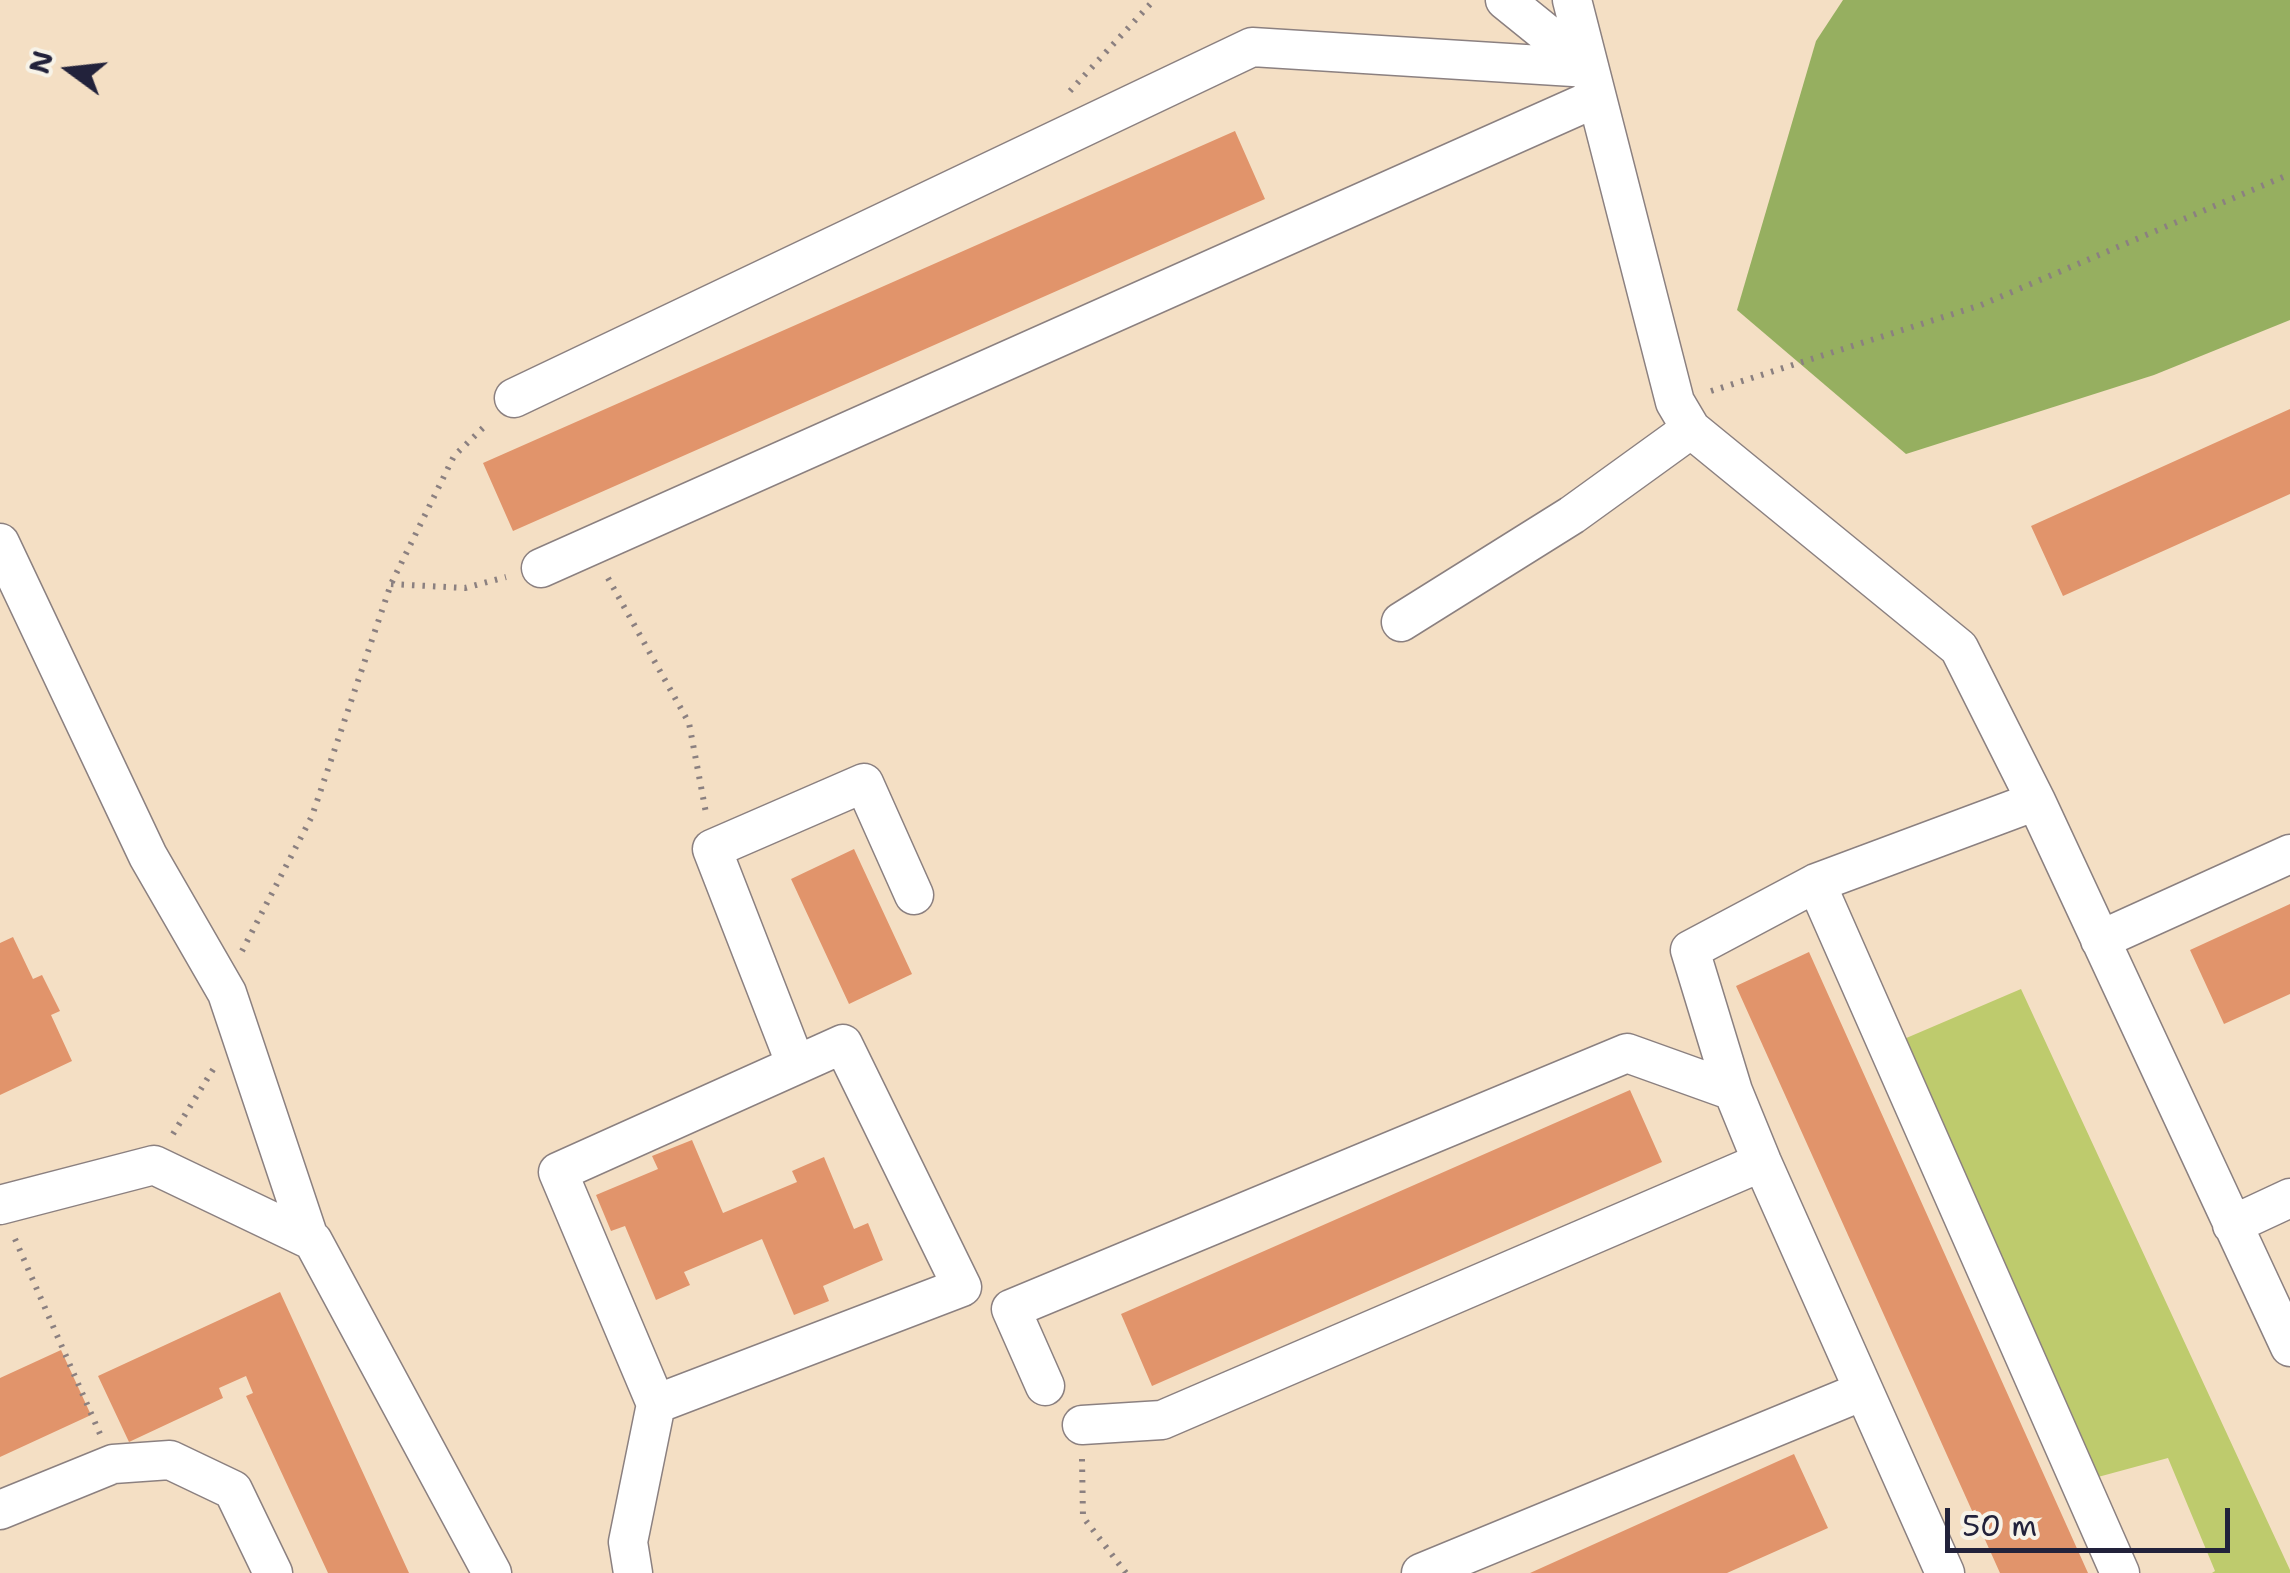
<!DOCTYPE html>
<style>
body{margin:0}
#map{position:relative;width:2290px;height:1573px;overflow:hidden;background:#f4dfc4;font-family:"Shantell Sans",sans-serif}
canvas{display:block}
.north{position:absolute;left:20px;top:20px;width:100px;height:100px;-webkit-text-stroke:8px #f7f3e8;paint-order:stroke;rotate:285deg;font-size:28px;font-weight:700;line-height:40px;text-align:center;color:#22223b}
.north::after{content:'';display:block;margin:auto;width:35px;height:45px;background:#22223b;clip-path:polygon(50% 0,100% 100%,50% 72%,0 100%)}
.scale{position:absolute;left:1945px;top:1508px;width:285px;height:45px;box-sizing:border-box;border:5px solid #22223b;border-top:0;padding-left:12px;font-size:30px;line-height:35px;white-space:nowrap;color:#22223b;-webkit-text-stroke:8px #f7f3e8;paint-order:stroke}
</style>
<div id="map">
<canvas width="2290" height="1573"></canvas>
<div class="north">N</div>
<div class="scale">50 m</div>
</div>
<script>
const ctx = document.querySelector('canvas').getContext('2d');
ctx.lineJoin = 'round';
function paint(path, color) { ctx.fillStyle = color; ctx.fill(path, 'evenodd'); }
function strokePath(path, color, width, dash) { ctx.strokeStyle = color; ctx.lineWidth = width; ctx.lineCap = dash ? 'butt' : 'round'; ctx.setLineDash(dash || []); ctx.stroke(path); }
const green = new Path2D(`
 M2021 989 2290 1570V1573H2212L2215 1571 2168 1458 2098 1477 1904 1039Z`);
const forest = new Path2D(`
 M1843 0H2290V320L2154 375 1906 454 1737 310 1816 41Z`);
const building = new Path2D(`
 M1235 131 1265 199 513 531 483 463Z
 M2290 409V494L2063 596 2031 526Z
 M854 849 912 974 849 1004 791 879Z
 M2290 904V994L2224 1024 2190 950Z
 M13 937 33 979 42 975 60 1011 51 1015 72 1061 0 1095V943Z
 M1809 952 2088 1573H2000L1736 986Z
 M1630 1090 1662 1162 1152 1386 1121 1314Z
 M692 1140 723 1213 797 1182 792 1171 824 1157 854 1229 868 1223 883 1260 823 1286 829 1301 794 1315 762 1239 684 1272 690 1285 656 1300 625 1226 611 1231 596 1195 658 1169 652 1156Z
 M280 1292 409 1573H328L246 1396 253 1393 246 1376 219 1388 223 1398 129 1442 98 1376Z
 M61 1350 91 1415 0 1457V1378Z
 M1794 1454 1828 1528 1727 1573H1530Z`);
const path = new Path2D(`
 M1070 91 1154 0
 M1711 391 1981 305 2290 174
 M608 578 689 723 706 813
 M391 584 465 588 506 577
 M242 951 312 816 391 584 454 456 488 423
 M173 1134 214 1068
 M15 1239 100 1434
 M1082 1459 1083 1517 1126 1573`);
const minor = new Path2D(`
 M1505 0 1589 68
 M1572 0 1675 402 1691 429 1959 648 2036 801 2290 1347
 M514 398 1252 47 1589 68
 M0 543 148 856 227 993 309 1238
 M541 568 1596 98
 M1401 622 1572 515 1691 429
 M1816 883 2120 1573
 M2100 940 2290 854
 M796 1065 712 849 864 783 914 895
 M0 1205 154 1165 313 1241 492 1573
 M2232 1225 2290 1198
 M1045 1386 1011 1309 1627 1053 1733 1091
 M1082 1425 1162 1420 1762 1162
 M0 1510 113 1464 170 1460 233 1490 273 1573
 M633 1573 628 1542 656 1404 558 1172 843 1044 962 1287 656 1404
 M1421 1573 1863 1391
 M1945 1573 1762 1162 1733 1091 1690 950 1816 883 2036 801`);
paint(green, '#becb6d');
paint(forest, '#96af60');
paint(building, '#e1946b');
strokePath(minor, '#8b8080', 41);
strokePath(path, '#8b8080', 6, [2.5, 8]);
strokePath(minor, '#fff', 38);
</script>
